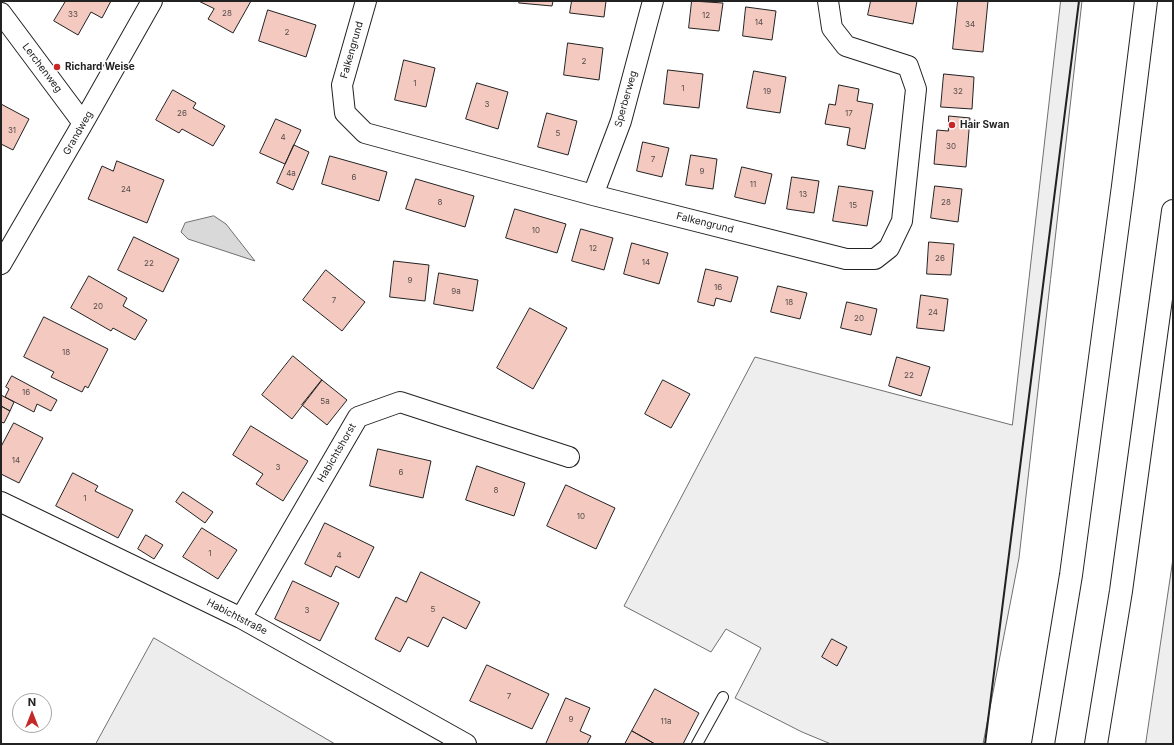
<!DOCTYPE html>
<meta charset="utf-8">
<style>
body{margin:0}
#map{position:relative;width:1174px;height:745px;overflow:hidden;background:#fff;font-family:Inter,sans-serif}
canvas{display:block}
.frame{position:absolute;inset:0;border:2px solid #222;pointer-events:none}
.north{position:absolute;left:12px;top:693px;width:40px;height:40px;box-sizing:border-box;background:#fff;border:1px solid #a7a7a7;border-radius:50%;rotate:0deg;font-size:11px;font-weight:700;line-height:16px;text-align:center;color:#222}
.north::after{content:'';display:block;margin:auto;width:14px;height:18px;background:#c62828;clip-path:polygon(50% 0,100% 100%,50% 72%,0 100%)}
</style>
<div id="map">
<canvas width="1174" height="745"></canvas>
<div class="frame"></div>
<div class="north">N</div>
</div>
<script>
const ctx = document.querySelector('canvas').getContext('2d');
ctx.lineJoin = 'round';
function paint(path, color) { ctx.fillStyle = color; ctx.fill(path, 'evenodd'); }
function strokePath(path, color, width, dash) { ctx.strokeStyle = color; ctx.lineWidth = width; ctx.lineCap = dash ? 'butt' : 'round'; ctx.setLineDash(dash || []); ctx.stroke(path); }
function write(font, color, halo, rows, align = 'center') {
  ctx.font = font + ' Inter,sans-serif'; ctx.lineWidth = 3; ctx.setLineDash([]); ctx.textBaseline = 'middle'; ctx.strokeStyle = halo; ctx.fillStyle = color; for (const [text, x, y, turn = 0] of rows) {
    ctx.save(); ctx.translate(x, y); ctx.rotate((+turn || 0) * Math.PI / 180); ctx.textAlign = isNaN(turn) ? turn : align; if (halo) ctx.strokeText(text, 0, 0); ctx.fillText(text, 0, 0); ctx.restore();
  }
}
const green = new Path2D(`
 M1061 1H1082L1019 558 983 744H831L802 732 735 698 761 648 726 629 711 652 624 606 755 357 1012 425Z
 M1173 559V744H1146Z`);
const parking = new Path2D(`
 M154 638 335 744H96Z`);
const water = new Path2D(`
 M214 216 226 224 255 261 188 239 181 232 185 223Z`);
const building = new Path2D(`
 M66 1H111L102 18 91 12 78 35 54 21Z
 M199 1H251L233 33 208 19 214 9Z
 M520 1H553L552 6 519 3Z
 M572 1H606L604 17 570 13Z
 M692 1 723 3 719 31 689 28Z
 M871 1H917L913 24 868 15Z
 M958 1H988L983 52 953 49Z
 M746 7 776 11 772 40 743 36Z
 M268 10 316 25 306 57 259 41Z
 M568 43 603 48 599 80 564 75Z
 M404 60 435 68 426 107 395 100Z
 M668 70 703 74 699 108 664 104Z
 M754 71 786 77 780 113 747 108Z
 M944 74 974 77 972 109 941 107Z
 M477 83 508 92 498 129 466 119Z
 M839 85 859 89 857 101 873 104 865 149 847 145 850 128 825 124 829 104 835 105Z
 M173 90 196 103 193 108 225 126 213 146 182 129 179 133 156 120Z
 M1 104 29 119 13 150 1 144Z
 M547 113 577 121 568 155 538 147Z
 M949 116 970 118 966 167 934 164 937 130 948 131Z
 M276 119 301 130 285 164 260 153Z
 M643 142 669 148 662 177 637 171Z
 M294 145 309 152 293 190 277 183Z
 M691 155 717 159 713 189 686 185Z
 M330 156 387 172 379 201 322 184Z
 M117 161 164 180 147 223 88 199 102 166 113 171Z
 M742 167 772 174 765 204 735 197Z
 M792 177 819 181 814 213 787 209Z
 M416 179 474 196 465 227 406 209Z
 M839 186 873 191 867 226 833 221Z
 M935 186 962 189 958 222 931 218Z
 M515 209 566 224 557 253 506 238Z
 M581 229 613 238 604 270 572 261Z
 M134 237 179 259 163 292 118 270Z
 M929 242 954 244 951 275 927 274Z
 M632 243 668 253 659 284 624 274Z
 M394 261 429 265 425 301 390 297Z
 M706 269 738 277 731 302 716 298 714 306 698 302Z
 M326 270 365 302 342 331 303 300Z
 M439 273 478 280 473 311 434 304Z
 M89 276 127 298 123 306 147 320 135 340 113 328 111 331 71 308Z
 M778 286 807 293 800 319 771 312Z
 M921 295 948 299 944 331 917 328Z
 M847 302 877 309 871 335 841 328Z
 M530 308 567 328 533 389 497 368Z
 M44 317 108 349 88 388 85 386 82 392 51 377 54 372 24 357Z
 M293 356 322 380 292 419 262 395Z
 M897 357 930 367 921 396 889 386Z
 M12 376 57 400 51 411 37 404 34 412 5 397 9 389 6 387Z
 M322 380 347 400 327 425 302 405Z
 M663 380 690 394 671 428 645 414Z
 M1 395 14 402 10 411 1 406Z
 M1 406 10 411 4 423 1 422Z
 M14 423 43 438 19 483 1 474V447Z
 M251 426 308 461 283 501 256 484 263 474 233 455Z
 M378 449 431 461 423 498 370 486Z
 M477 466 525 483 514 516 466 500Z
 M73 473 98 486 95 491 133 510 118 538 56 506Z
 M566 485 615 508 596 549 547 526Z
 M183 492 213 512 205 523 176 502Z
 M325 523 374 547 359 578 336 566 331 577 305 564Z
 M202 528 237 550 218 579 183 557Z
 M146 535 163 545 154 559 138 549Z
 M421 572 480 602 466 629 443 617 428 647 408 637 400 652 375 639 396 597 406 602Z
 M293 581 339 603 320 641 275 619Z
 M832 639 847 647 837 666 822 657Z
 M487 665 549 694 532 729 470 701Z
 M655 689 699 713 683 744H655L632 731Z
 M566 698 590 708 580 731 591 736 587 744H546Z
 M632 731 655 744H625Z`);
const lane = new Path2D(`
 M697 744 723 697`);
const street = new Path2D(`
 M366 1 342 85 345 113 365 133 593 195 846 259H875L889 248 902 221 916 89 908 66 846 46 832 28 828 1
 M1 13 83 123
 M593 195 621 121 653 1
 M1 264 83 123 152 1
 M1 502 241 618 466 744
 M241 618 358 417 400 402 569 457`);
const highway = new Path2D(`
 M1043 744 1071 575 1123 186 1146 1
 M1096 744 1121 591 1173 211`);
const wall = new Path2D(`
 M985 744 1079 1`);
const markers = [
 [57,67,4,"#c62828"],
 [952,125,4,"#c62828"]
];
const numberNames = [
 ["28",227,14],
 ["33",73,15],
 ["12",706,16],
 ["14",759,23],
 ["34",970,25],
 ["2",287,33],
 ["2",584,62],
 ["1",415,84],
 ["1",683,89],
 ["19",767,92],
 ["32",958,92],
 ["3",487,105],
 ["26",182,114],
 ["17",849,114],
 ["31",12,131],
 ["5",558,134],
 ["4",283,138],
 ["30",951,147],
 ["7",653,160],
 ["9",702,172],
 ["4a",291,174],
 ["6",354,178],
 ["11",753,185],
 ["24",126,190],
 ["13",803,195],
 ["8",440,203],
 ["28",946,203],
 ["15",853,206],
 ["10",536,231],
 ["12",593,249],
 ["26",940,259],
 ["14",646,263],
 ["22",149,264],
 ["9",410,281],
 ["16",718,288],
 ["9a",456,292],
 ["7",334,301],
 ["18",789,303],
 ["20",98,307],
 ["24",933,313],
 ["20",859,319],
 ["18",66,353],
 ["22",909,376],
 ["16",26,393],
 ["5a",325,402],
 ["14",16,461],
 ["3",278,468],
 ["6",401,473],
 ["8",496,491],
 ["1",85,499],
 ["10",581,517],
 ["1",210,554],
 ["4",339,556],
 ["5",433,610],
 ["3",307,611],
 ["7",509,697],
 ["9",571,720],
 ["11a",666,722]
];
const streetNames = [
 ["Falkengrund",352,50,-74],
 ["Lerchenweg",42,68,53],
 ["Sperberweg",626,99,-74],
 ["Grandweg",78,133,-60],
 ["Falkengrund",705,223,14],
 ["Habichtshorst",337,453,-60],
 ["Habichtstraße",237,617,27]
];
const poiNames = [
 ["Richard Weise",65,67],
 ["Hair Swan",960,125]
];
paint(green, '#eee');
strokePath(green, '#6f6f6f', 1);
paint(parking, '#ededed');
strokePath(parking, '#6f6f6f', 1);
paint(water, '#d9d9d9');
strokePath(water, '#6f6f6f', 1);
paint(building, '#f3c9c0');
strokePath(building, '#222', 1);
strokePath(lane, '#222', 12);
strokePath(street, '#222', 22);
strokePath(highway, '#222', 24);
strokePath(lane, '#fff', 10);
strokePath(street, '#fff', 20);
strokePath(highway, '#fff', 22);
strokePath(wall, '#222', 2);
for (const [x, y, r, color] of markers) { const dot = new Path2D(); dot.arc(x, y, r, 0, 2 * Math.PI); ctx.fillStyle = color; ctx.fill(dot); strokePath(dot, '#fff', 1.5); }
write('8px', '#564c4a', null, numberNames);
write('10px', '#222', '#fff', streetNames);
write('bold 10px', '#222', '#fff', poiNames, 'left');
</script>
